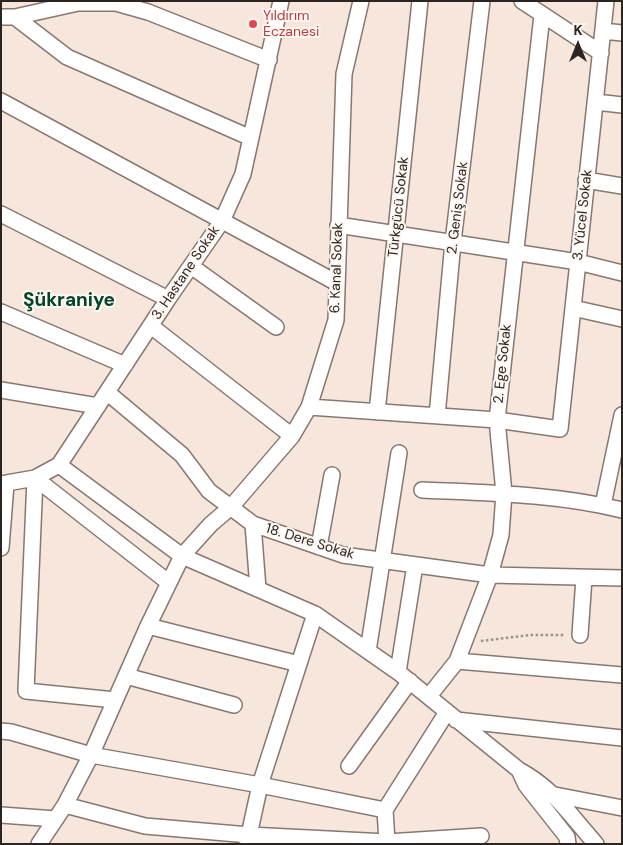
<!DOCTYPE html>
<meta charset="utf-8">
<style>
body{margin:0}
#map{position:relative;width:623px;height:845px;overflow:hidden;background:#f7e6dc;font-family:"DM Sans",sans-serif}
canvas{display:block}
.frame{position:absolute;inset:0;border:2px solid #2b2421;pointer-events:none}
.north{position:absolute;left:553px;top:20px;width:50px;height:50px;-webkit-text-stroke:4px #fdf6f1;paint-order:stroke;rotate:0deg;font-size:14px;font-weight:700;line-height:20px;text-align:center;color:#2b2421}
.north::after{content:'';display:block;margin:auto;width:18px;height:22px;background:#2b2421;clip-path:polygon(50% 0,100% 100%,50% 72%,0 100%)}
</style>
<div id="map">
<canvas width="623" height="845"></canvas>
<div class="frame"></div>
<div class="north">K</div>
</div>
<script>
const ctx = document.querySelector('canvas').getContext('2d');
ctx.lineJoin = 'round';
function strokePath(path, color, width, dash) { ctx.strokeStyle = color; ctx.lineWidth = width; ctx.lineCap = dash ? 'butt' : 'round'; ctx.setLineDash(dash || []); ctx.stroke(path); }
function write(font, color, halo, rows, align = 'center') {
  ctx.font = font + ' "DM Sans",sans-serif'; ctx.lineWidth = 4; ctx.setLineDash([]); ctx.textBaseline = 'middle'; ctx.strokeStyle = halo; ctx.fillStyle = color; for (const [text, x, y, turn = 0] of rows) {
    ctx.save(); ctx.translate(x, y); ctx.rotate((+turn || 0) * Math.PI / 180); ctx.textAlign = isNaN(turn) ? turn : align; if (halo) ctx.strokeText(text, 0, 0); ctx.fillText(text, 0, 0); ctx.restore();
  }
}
const path = new Path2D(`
 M481 641 530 635H565`);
const street = new Path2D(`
 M522 1 601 53
 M1 17H15L78 3H116L148 12 269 60
 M15 17 67 57 251 138
 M603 31 622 33
 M1 101 337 283
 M596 102 622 105
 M586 180 622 186
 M1 214 168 299
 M338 225 578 262 622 273
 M191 266 276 327
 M573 308 622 319
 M1 312 125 365
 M151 326 292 436
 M1 390 98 406
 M108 393 182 455 209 491 253 524 343 555 490 575 622 578
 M309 407 497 420 560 429 606 1
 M377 412 420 1
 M437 416 453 242 482 1
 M59 465 182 556 315 614 398 672 519 770C554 789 570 815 596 844
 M35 478 26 691 115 700
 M35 478 168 582
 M1 484 35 478 59 465 168 299 222 221 243 174 281 1
 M422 490C489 493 557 494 622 510
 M603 505 622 415
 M253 524 258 589
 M319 547 332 475
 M1 548 6 484
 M148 626 299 664
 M580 635 584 578
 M368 651 399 453
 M457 661 622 675
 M398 672 415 565
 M126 676 234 705
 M429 696 457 661 490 575 501 535 504 493 497 420 542 15
 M456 720 622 738
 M1 731 11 732 91 755 260 785 385 810 387 842
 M349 766 410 681
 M519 770 526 785 567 837 568 844
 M555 795 622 808
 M65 805 145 826 249 835 387 842 481 836
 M385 810 447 712
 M1 815 56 819
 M39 844 65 805 91 755 148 626 182 556 211 524 231 507 292 436 309 407 336 320 344 74 361 1
 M247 844 260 785 315 614`);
const markers = [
 [253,24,5,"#e0444e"]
];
const healthNames = [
 ["Yıldırım",263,16],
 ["Eczanesi",263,32]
];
const streetNames = [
 ["Türkgücü Sokak",399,207,-84],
 ["2. Geniş Sokak",458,208,-83],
 ["3. Yücel Sokak",583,215,-84],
 ["6. Kanal Sokak",337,268,-88],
 ["3. Hastane Sokak",186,273,-56],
 ["2. Ege Sokak",503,364,-84],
 ["18. Dere Sokak",310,542,17]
];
const districtNames = [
 ["Şükraniye",69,301]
];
strokePath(street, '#87786f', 18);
strokePath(path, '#9d918a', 2.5, [2.5, 2.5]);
strokePath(street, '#fff', 15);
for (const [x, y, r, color] of markers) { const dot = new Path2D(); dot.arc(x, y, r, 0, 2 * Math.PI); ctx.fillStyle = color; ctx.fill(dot); strokePath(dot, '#fdf6f1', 2); }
write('14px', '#be3a42', '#fdf6f1', healthNames, 'left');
write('14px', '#2b2421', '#fdf6f1', streetNames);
write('bold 19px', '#014528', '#fdf6f1', districtNames);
</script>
